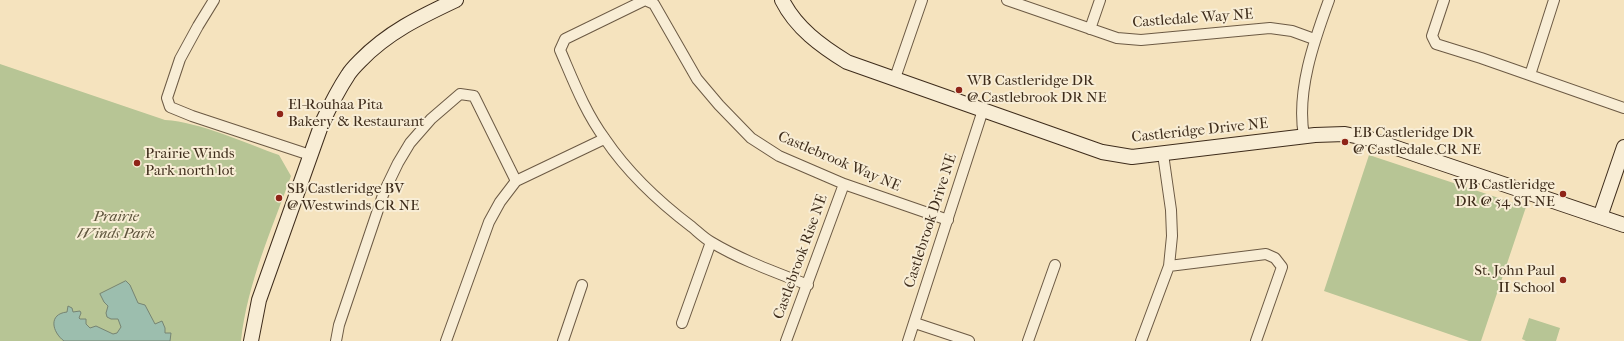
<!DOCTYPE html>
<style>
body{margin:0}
canvas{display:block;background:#f5e3be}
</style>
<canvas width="1624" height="341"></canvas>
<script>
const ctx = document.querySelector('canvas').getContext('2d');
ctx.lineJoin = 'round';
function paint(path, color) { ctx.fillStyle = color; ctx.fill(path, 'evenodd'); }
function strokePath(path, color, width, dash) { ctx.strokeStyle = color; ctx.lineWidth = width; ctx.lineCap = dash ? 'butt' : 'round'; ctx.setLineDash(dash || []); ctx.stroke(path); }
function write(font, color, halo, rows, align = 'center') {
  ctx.font = font + ' "IM FELL French Canon",serif'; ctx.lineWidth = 4; ctx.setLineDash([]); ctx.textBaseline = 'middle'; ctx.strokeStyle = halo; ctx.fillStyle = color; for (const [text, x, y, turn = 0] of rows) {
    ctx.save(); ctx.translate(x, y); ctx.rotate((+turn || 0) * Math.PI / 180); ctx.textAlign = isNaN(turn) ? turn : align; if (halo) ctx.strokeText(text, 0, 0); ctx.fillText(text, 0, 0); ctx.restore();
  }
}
const green = new Path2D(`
 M0 64 165 120C200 122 245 143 279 155L291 176C272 229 247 284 241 341H0Z
 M1369 155 1526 207 1481 341H1469L1324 291Z
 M1529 318 1560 328 1556 341H1526L1522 339Z`);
const water = new Path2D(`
 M126 281 130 285 138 303 145 305 155 324 162 321 165 328V333H171L170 341H64C52 332 48 314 67 312L68 306 72 308 73 312 80 311 81 313 79 318 80 319H86V324L90 328 96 326 113 334 117 333 121 327 118 319H111L107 317 106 313 108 306 104 302 100 294Z`);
const street = new Path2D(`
 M214 0 198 26 180 59 167 98 170 107 192 116 310 155
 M1007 0 1117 38 1141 40 1270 28 1292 31 1314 39
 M1444 0 1432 36 1436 44 1481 58 1624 108
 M1090 29 1100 0
 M1530 75 1554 0
 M895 78 922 0
 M1304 136C1296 92 1314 41 1329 0
 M1169 266 1266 254 1275 258 1282 267 1256 341
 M808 285C775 272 741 260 711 242 704 238 698 232 692 227 659 202 628 173 605 139 585 112 573 80 560 50L565 39 645 0 654 4 697 79 719 105 751 138 779 156 844 184 948 220
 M682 323 711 242
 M915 323 969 341
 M336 341 339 325 384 192 398 163 410 143 431 119 460 94 474 96 516 181
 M446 341 489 222 500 202 516 181 604 139
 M563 341 582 285
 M786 341 844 184
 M908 341 983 110
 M1028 341 1055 265
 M1141 341 1169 266 1172 236 1171 210 1163 154`);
const secondary = new Path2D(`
 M782 0C796 28 821 46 847 62L1102 152 1132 157 1315 135 1345 134 1370 139 1624 225
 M1600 217 1624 147
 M251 341 259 300 322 123C330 106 338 90 348 75 351 70 356 65 360 61 388 32 420 17 456 0`);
const markers = [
 [959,90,4,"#8f2418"],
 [280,114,4,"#8f2418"],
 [1345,142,4,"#8f2418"],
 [137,163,4,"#8f2418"],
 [1563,194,4,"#8f2418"],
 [279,198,4,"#8f2418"],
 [1563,280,4,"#8f2418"]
];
const streetNames = [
 ["Castledale Way NE",1193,19,-4],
 ["Castleridge Drive NE",1200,131,-6],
 ["Castlebrook Way NE",839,162,23],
 ["Castlebrook Drive NE",931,221,-72],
 ["Castlebrook Rise NE",801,257,-70]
];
const poiNames = [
 ["WB Castleridge DR",967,81],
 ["@ Castlebrook DR NE",967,98],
 ["El-Rouhaa Pita",288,105],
 ["Bakery & Restaurant",288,122],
 ["EB Castleridge DR",1353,133],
 ["@ Castledale CR NE",1353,150],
 ["Prairie Winds",145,154],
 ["Park north lot",145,171],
 ["WB Castleridge",1555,185,"right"],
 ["DR @ 54 ST NE",1555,202,"right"],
 ["SB Castleridge BV",287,189],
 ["@ Westwinds CR NE",287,206],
 ["St. John Paul",1555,271,"right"],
 ["II School",1555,288,"right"]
];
const parkNames = [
 ["Prairie",116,217],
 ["Winds Park",116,234]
];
paint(green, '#b7c595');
paint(water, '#9cbeae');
strokePath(water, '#768473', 1);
strokePath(street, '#6c5a44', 12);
strokePath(secondary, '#3e2c1b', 16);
strokePath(street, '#f8edd5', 10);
strokePath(secondary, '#f8edd5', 14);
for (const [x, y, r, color] of markers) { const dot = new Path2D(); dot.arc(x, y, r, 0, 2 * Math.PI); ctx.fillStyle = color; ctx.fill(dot); strokePath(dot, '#f8edd5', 1.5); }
write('15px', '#3e2c1b', '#f8edd5', streetNames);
write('15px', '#3e2c1b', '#f8edd5', poiNames, 'left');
write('italic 15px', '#5c523a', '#f8edd5', parkNames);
</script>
